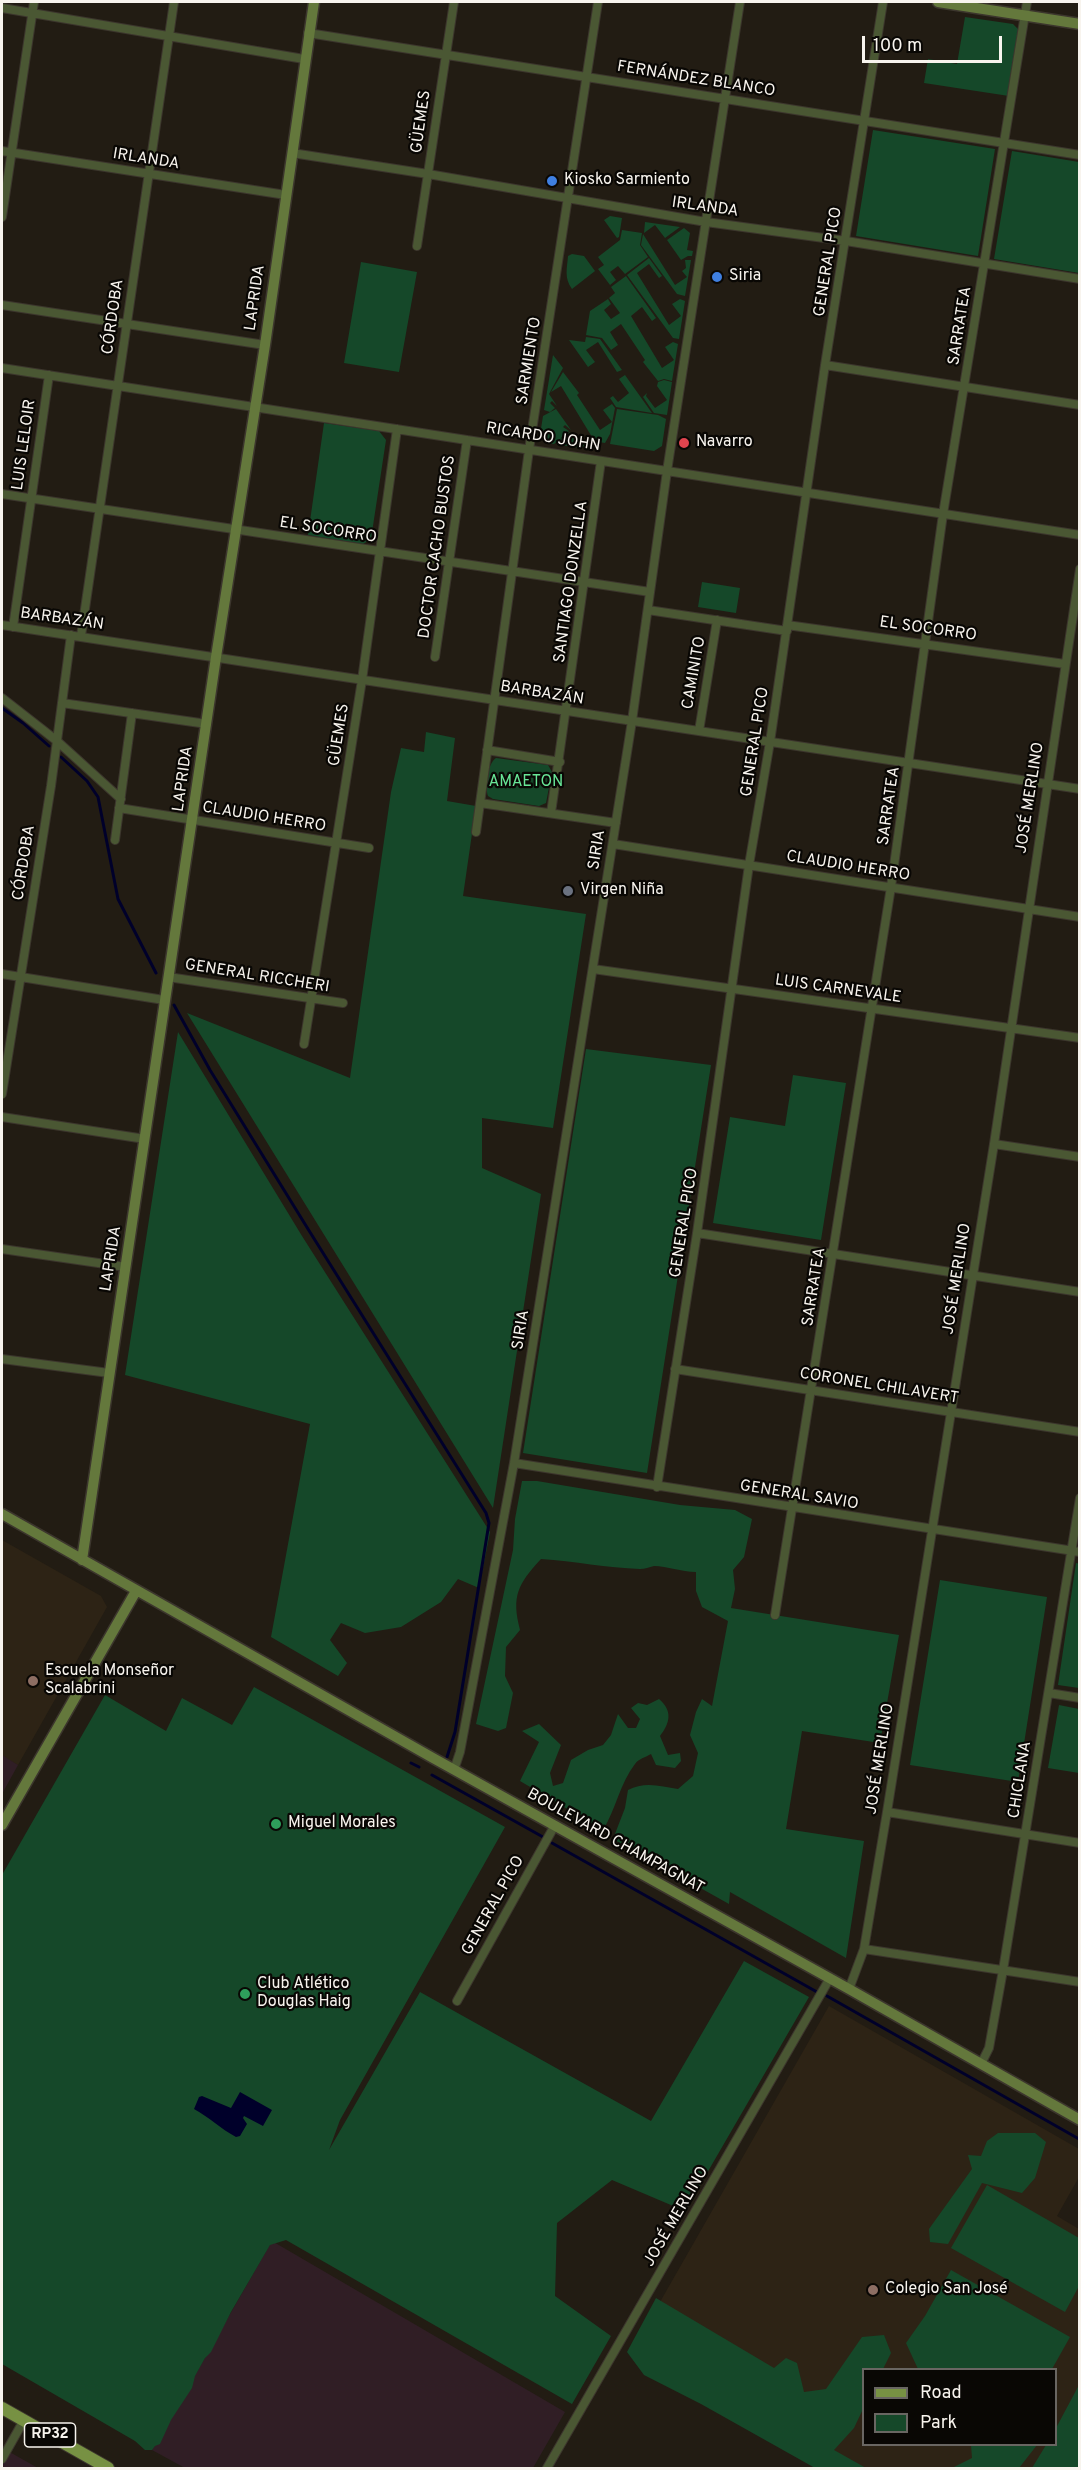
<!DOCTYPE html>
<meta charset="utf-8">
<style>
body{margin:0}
#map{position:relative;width:1081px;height:2470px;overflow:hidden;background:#221c13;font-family:Overpass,sans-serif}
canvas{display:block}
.frame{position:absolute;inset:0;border:3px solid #f8f4ee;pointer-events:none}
.legend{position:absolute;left:862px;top:2368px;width:195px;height:78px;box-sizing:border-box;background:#090704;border:2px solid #696662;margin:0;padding:8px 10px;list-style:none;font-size:18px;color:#f8f4ee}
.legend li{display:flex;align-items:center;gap:12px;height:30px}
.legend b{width:30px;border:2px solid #696662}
.scale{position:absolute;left:862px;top:36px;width:140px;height:27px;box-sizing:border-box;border:3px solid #f8f4ee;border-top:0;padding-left:8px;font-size:18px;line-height:21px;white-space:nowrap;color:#f8f4ee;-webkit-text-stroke:4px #090704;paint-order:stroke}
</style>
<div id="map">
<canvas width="1081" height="2470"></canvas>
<div class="frame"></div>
<ul class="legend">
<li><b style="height:8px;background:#779143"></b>Road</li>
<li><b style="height:16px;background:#154829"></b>Park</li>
</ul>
<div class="scale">100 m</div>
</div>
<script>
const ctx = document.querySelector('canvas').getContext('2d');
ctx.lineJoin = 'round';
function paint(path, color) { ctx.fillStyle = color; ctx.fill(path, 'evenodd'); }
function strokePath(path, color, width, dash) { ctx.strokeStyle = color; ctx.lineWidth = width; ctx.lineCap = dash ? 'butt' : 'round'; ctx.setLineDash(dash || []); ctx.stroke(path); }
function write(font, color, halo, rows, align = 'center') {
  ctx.font = font + ' Overpass,sans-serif'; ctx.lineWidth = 4.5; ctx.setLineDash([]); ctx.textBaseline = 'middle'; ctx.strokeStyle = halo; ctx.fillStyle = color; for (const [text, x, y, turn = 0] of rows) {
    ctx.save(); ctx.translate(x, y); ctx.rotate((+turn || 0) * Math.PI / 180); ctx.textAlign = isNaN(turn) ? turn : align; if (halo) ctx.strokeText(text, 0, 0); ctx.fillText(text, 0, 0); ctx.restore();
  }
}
const built = new Path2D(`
 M2 1540 101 1596 107 1607 18 1765 2 1756Z
 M829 2006 1079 2149V2177L1057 2216 1079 2229V2468H837L632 2351ZM864 2370H1056V2444H864Z`);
const industrial = new Path2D(`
 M2 1755 18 1765 2 1794Z
 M272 2241 565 2412 533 2468H185L152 2450Z
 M2 2448 6 2450 38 2468H2Z`);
const green = new Path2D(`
 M965 17 1013 24 1019 30 1009 96 924 83 928 59 957 64Z
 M873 130 995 149 978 256 856 236Z
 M1012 151 1079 162V273L994 259Z
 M610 216 622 218 619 237 617 238 604 220Z
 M645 222 680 227 665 238 655 225 644 233Z
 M684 228 690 233 687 250 693 251 692 256H688L681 260 667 240Z
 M622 230 642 233 640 245 648 257 625 274 618 266 610 272 616 280 610 285 598 269 604 265 598 257 620 240Z
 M643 234 675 285 687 277 682 271 686 268 685 260H691L685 296 677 294 641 245Z
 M572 254 584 256 595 271 572 289C564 278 567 269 568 256Z
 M649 258 662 276 659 278 649 264 637 273 669 325 681 316 672 304 680 299 685 301 679 339 673 338 627 275Z
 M361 262 417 272 399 372 344 363Z
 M626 276 656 318 652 321 642 307 631 316 662 368 674 360 665 347 673 342 678 344 672 381 664 379 658 381 643 362 645 360 621 324 610 332 618 345 611 350 602 338 586 335 590 311 608 299 611 304 604 310 611 319 620 313 609 298 615 293 611 287Z
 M586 337 600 339 622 370 617 372 598 342 586 350 595 362 588 367 569 340 585 342Z
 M553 355 563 368 549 394 557 406 552 401 550 403 555 408 550 412 544 410Z
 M563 372 579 393 577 395 600 430 612 422 603 410 612 404 615 408 610 434 605 443 593 441 581 448 560 445V439L570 432 580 446 592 437 561 386 551 392Z
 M625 375 652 413 616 407 610 398 613 396 618 402 629 393 619 379Z
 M664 380 672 382 667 415 654 413 643 397 647 393 646 396 655 408 667 400 657 386 658 382Z
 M556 409 571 430 565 425 563 427 569 431 554 444 546 443 540 435 543 416Z
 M617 409 658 415 666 419 662 446 654 451 610 444Z
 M324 423 379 431 386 440 371 539 363 544 308 535Z
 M702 582 740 588 736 613 698 607Z
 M426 732 455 738 447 801 476 806 463 896 586 914 553 1128 482 1118V1168L541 1194 493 1508 187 1013 350 1078 391 792 401 748 424 752Z
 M496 758 548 765 552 772 546 803 539 806 493 799 488 796C485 787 487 764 496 758Z
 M178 1032 302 1236 490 1532 479 1588 458 1579 441 1602 401 1627 365 1633 341 1623 330 1640 347 1663 338 1676 271 1637 310 1424 125 1375Z
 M586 1049 711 1065 647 1473 523 1453Z
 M793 1075 846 1083 821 1240 713 1223 730 1117 785 1126Z
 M522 1481H537L680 1505 735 1510 752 1519 744 1557 733 1570 735 1589 731 1608 899 1635 880 1743 802 1731 786 1829 864 1841 846 1958 730 1892 729 1904 613 1839 625 1808 628 1790C644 1781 661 1786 678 1789L693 1776 698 1753 690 1735 696 1712 702 1699 712 1706 728 1621 702 1607 696 1591V1572C681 1572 667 1566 654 1566 649 1567 645 1569 640 1569 607 1568 574 1561 541 1559 518 1584 511 1596 520 1630L506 1647 505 1676 513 1693 506 1728 498 1731 476 1724 513 1550 515 1519Z
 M1076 1563 1080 1564 1079 1688 1058 1685Z
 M940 1580 1047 1597 1018 1782 910 1765Z
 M254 1687 505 1827 340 2120 329 2150 420 1992 651 2121 744 1961 809 1997 685 2211 612 2180 557 2223 555 2296 611 2336 572 2404 286 2240 270 2245 231 2312 211 2352 205 2358 195 2376 192 2388 171 2420 160 2444 155 2446 152 2450H145L135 2441 2 2364V1875L105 1695 166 1731 182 1698 232 1725Z
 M659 1699C673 1711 670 1723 660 1736L668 1755 680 1753 681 1761 675 1768 656 1765 651 1754C646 1757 638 1759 635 1764 620 1783 616 1809 603 1830L520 1781 539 1742 522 1731 539 1724 561 1745 550 1773 553 1786 563 1783 571 1760 588 1750 603 1745 611 1735 618 1714 628 1728H636L640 1719 631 1708 638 1703 647 1705Z
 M1059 1705 1079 1709V1773L1048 1768Z
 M998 2133H1035L1046 2142 1035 2178 1022 2193 982 2183 948 2244 930 2242 929 2229 972 2169 968 2155 981 2156 987 2141Z
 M987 2185 1079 2238V2286L1065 2312 951 2248Z
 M951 2270 1070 2337 1052 2369H918L906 2343 925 2316Z
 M656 2298 774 2368 786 2358 797 2363 804 2392 826 2389 862 2337 884 2335 891 2353 883 2369 864 2370 863 2409 854 2428 834 2450 866 2468H815L701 2404 644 2375 627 2352Z
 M1079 2385V2468H1032L1046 2445 1056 2444V2428Z
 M971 2445V2444L1037 2445 1019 2468H952L972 2458Z`);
const water = new Path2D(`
 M240 2092 272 2110 263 2126 244 2116 243 2118 247 2124 240 2136 236 2137C221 2129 209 2117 194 2109L199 2097 202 2096 231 2108Z`);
const stream = new Path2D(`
 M2 708 23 723 49 746
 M61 757 87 781 98 797 118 899 156 973
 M174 1005 210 1070 308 1229 486 1513 489 1523 455 1732 447 1757
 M411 1763 419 1767
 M432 1775 543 1837
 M552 1843 817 1992
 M827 1996 1079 2139`);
const street = new Path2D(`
 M2 8 304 59
 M308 33 1080 155
 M2 151 286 195
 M292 153 428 174 706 222 846 241 1080 279
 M2 217 34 2
 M417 246 454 2
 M2 305 265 345
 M825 365 1080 405
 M2 368 1080 535
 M2 494 650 592
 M648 610 787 631
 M2 625 1080 789
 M787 625 1065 664
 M13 627 49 375
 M81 636 174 2
 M435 657 467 440
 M2 698 57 741 121 799
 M62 703 207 724
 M699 731 717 620
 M487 750 560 762
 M480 803 616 823
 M119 808 369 848
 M551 813 601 461
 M476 832 529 450 598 2
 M115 840 132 713
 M613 844 1080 917
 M593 969 1080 1038
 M2 974 164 1000
 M168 977 343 1003
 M304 1044 362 680 397 429
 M2 1094 51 786 71 635
 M2 1117 145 1139
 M994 1144 1080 1157
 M697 1233 1080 1292
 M2 1249 126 1267
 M2 1359 109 1373
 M675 1369 1080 1432
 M514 1463 1080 1552
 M657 1487 697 1233 749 865 770 742 825 365 883 2
 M775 1615 891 887 943 514 1027 2
 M1049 1693 1080 1698
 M454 1770 460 1752 514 1463 632 721 667 471 740 2
 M887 1812 1080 1843
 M864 1949 1080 1982
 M849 1989 864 1949 887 1812 994 1144 1080 569
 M457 2001 555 1825
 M981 2064 989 2048 1003 1970 1080 1498
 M2 2459 24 2420
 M547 2468 830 1978`);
const secondary = new Path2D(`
 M938 2 1080 24
 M2 1514 433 1758 849 1989 1080 2120
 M82 1560 216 657 265 345 314 2
 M2 1825 136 1591`);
const primary = new Path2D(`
 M2 2408 108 2468`);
const markers = [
 [552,181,6,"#3f7fe0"],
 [717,277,6,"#3f7fe0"],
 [684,443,6,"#e0444e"],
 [568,891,6,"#6b7280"],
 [33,1681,6,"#8d6e63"],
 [276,1824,6,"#2e9e5b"],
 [245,1994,6,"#2e9e5b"],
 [873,2290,6,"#8d6e63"]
];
const shields = [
 [50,2435,51]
];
const shieldNames = [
 ["RP32",50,2435]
];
const streetNames = [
 ["FERNÁNDEZ BLANCO",696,80,9],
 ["GÜEMES",422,122,-82],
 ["IRLANDA",146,160,9],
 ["IRLANDA",705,208,8],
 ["GENERAL PICO",829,262,-81],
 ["LAPRIDA",256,298,-82],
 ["CÓRDOBA",114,317,-82],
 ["SARRATEA",961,326,-81],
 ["SARMIENTO",530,361,-81],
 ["RICARDO JOHN",543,438,9],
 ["LUIS LELOIR",25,445,-82],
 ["EL SOCORRO",328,531,9],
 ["DOCTOR CACHO BUSTOS",438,547,-82],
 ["SANTIAGO DONZELLA",572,582,-82],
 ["BARBAZÁN",62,620,8],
 ["EL SOCORRO",928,630,8],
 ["CAMINITO",695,673,-80],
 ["BARBAZÁN",542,694,9],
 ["GÜEMES",340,735,-81],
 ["GENERAL PICO",756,742,-81],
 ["LAPRIDA",184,779,-82],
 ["JOSÉ MERLINO",1031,798,-81],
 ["SARRATEA",890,806,-82],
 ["CLAUDIO HERRO",264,818,9],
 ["SIRIA",598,850,-81],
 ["CÓRDOBA",25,863,-81],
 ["CLAUDIO HERRO",848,867,9],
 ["GENERAL RICCHERI",257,977,9],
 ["LUIS CARNEVALE",838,990,8],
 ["GENERAL PICO",685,1223,-81],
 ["LAPRIDA",112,1259,-81],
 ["JOSÉ MERLINO",958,1279,-81],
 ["SARRATEA",815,1287,-81],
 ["SIRIA",522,1330,-81],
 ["CORONEL CHILAVERT",879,1387,9],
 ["GENERAL SAVIO",799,1496,9],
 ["JOSÉ MERLINO",881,1759,-81],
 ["CHICLANA",1021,1780,-81],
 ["BOULEVARD CHAMPAGNAT",615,1842,29],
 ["GENERAL PICO",494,1906,-61],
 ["JOSÉ MERLINO",677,2217,-60]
];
const poiNames = [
 ["Kiosko Sarmiento",564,181],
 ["Siria",729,277],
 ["Navarro",696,443],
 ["Virgen Niña",580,891],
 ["Escuela Monseñor",45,1672],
 ["Scalabrini",45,1690],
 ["Miguel Morales",288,1824],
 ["Club Atlético",257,1985],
 ["Douglas Haig",257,2003],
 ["Colegio San José",885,2290]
];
const parkNames = [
 ["AMAETON",526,783]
];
paint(built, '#2d2315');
paint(industrial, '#301e25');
paint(green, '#154829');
paint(water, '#00002a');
strokePath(stream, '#00002a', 3);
strokePath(street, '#3c362d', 10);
strokePath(secondary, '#3c362d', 13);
strokePath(primary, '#3c362d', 14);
strokePath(street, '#4a5733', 8);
strokePath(secondary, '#64783c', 10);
strokePath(primary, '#779143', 12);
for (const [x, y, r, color] of markers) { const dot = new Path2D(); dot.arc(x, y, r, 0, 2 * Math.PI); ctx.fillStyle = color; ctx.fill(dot); strokePath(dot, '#090704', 2); }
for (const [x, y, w] of shields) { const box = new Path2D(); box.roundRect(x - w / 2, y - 12, w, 24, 4.5); ctx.fillStyle = '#090704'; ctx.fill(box); strokePath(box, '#f8f4ee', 1.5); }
write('bold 15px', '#f8f4ee', null, shieldNames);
write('16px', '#f8f4ee', '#090704', streetNames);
write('16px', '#f8f4ee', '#090704', poiNames, 'left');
write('16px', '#68e697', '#090704', parkNames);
</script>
